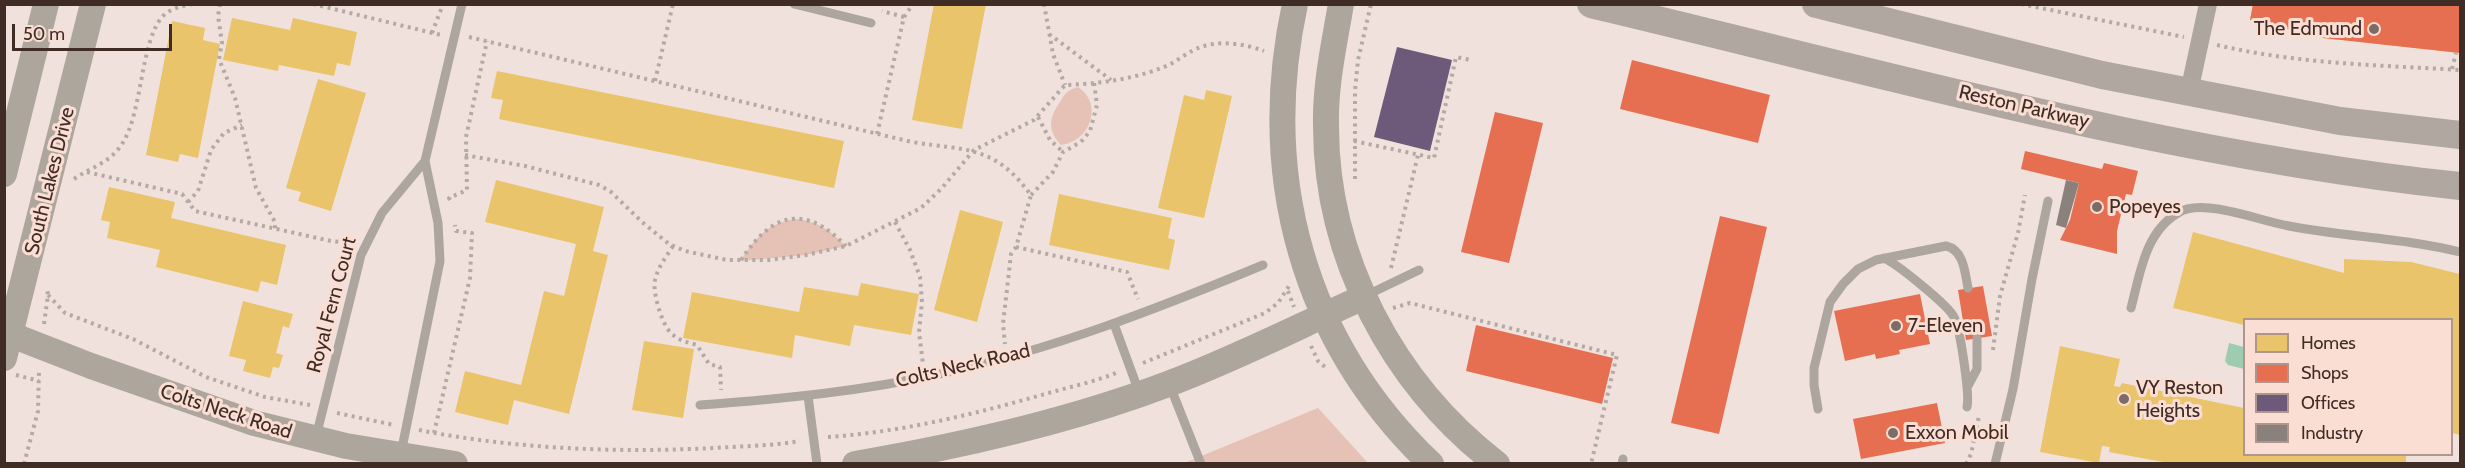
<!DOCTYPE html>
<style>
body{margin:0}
#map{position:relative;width:2465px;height:468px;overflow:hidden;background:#f1e1dc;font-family:Cabin,sans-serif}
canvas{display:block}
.frame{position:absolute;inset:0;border:6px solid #3e2c25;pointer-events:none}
.legend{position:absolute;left:2243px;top:318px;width:210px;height:138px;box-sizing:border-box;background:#faddd3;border:2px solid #af968d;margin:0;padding:8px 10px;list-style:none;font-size:18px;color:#3e2c25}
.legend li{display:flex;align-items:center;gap:12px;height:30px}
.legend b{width:30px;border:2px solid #af968d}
.scale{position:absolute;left:12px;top:24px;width:160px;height:27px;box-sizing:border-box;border:3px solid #3e2c25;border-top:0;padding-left:8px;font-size:18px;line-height:21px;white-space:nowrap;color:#3e2c25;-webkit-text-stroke:4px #faddd3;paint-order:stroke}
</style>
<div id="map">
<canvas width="2465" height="468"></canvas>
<div class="frame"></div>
<ul class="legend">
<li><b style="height:16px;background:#e9c46a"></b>Homes</li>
<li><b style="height:16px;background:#e76f51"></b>Shops</li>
<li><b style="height:16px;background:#6d597a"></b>Offices</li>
<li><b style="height:16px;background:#8a817c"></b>Industry</li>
</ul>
<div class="scale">50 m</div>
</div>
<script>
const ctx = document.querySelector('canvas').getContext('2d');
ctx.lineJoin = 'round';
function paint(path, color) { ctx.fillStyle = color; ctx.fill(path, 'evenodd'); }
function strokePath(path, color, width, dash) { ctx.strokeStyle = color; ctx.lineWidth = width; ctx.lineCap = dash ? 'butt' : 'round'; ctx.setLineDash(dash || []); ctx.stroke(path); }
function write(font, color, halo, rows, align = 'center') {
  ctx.font = font + ' Cabin,sans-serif'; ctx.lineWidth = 6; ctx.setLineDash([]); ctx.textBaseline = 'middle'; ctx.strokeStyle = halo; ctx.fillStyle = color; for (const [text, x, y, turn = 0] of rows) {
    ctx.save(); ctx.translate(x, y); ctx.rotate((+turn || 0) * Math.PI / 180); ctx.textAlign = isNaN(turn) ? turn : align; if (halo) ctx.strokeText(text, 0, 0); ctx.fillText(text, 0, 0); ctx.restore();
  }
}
const green = new Path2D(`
 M1078 87C1104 104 1090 142 1061 145 1047 130 1049 118 1060 102 1065 93 1068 90 1078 87Z
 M798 219C819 222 831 231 846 246L806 255 740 261C755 238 769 221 798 219Z
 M1318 408 1368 463 1182 464Z`);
const water = new Path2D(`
 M2229 343 2244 347V369L2228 365 2225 361Z`);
const homes = new Path2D(`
 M934 4H986L962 129 912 120Z
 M2253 5H2417L2416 10 2460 20V53L2323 38 2250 20Z
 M232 18 290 30 293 18 357 32 350 66 337 63 334 76 279 65 278 71 223 60Z
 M172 21 205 28 203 40 220 44 198 158 180 154 178 162 146 155Z
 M497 71 844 141 834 188 499 119 503 100 491 98Z
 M318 79 366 93 331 211 298 201 301 192 286 188Z
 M1206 90 1232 96 1204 218 1158 208 1184 95 1204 100Z
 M496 180 604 207 593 251 608 255 569 414 514 400 508 425 455 412 465 371 521 385 544 291 564 296 576 244 485 222Z
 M109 187 175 202 171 218 286 245 277 285 261 281 258 292 156 267 160 250 107 238 110 222 101 220Z
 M1059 194 1172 218 1168 238 1175 240 1169 270 1049 245Z
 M960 210 1003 222 977 322 934 310Z
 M2193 232 2344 273V259L2411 262 2460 274V435L2452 433V320H2244V325L2173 308Z
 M861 283 919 294 911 335 854 325 850 346 795 335 792 358 683 338 692 292 799 312 804 287 858 296Z
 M243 301 293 314 289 328 283 326 276 353 283 355 279 368 273 367 270 378 243 371 246 360 229 356Z
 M644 341 694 349 683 418 632 410Z
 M2060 346 2120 359 2114 386 2120 387 2122 383 2244 408V454H2406V464H2174L2109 452 2110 447 2102 446 2099 463 2040 452Z`);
const shops = new Path2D(`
 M2253 4H2460V53L2323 38 2250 20Z
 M1632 60 1770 95 1758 143 1620 109Z
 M1495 112 1543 123 1509 263 1461 252Z
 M2025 151 2102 169 2104 163 2138 171 2132 195 2126 194 2117 231V254L2060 240 2070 220 2079 183 2021 169Z
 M1720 216 1767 227 1719 434 1671 423Z
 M1983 286 1992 336 1966 340 1958 290Z
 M1920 294 1930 344 1899 350 1900 354 1876 359 1875 354 1845 361 1834 311Z
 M1476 325 1613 358 1602 404 1466 371Z
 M1937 403 1945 443 1861 459 1853 419Z`);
const offices = new Path2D(`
 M1397 47 1452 60 1430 151 1374 137Z`);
const industry = new Path2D(`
 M2066 180 2079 183 2066 228 2056 225Z`);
const path = new Path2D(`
 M220 4 218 16 222 43 219 59 235 98 256 188 275 222V229
 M313 4 441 35
 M1044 4 1053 54 1065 85
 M2021 4 2184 37
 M904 17 913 4
 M432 33 443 4
 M1049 34 1111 80
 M469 37 912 142C968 151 994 145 1031 195L1016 247 1011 254 1003 324 1005 344
 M2217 45C2298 64 2378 65 2460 70
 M2452 69 2456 53
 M655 81 673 4
 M1038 117 1050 140 1063 152
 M877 134 904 17 882 11
 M1354 141 1434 158 1456 57 1471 60
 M465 155 525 166 599 185 611 192 642 222 669 244 685 251 727 260H769L806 255 846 246 921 208 942 188 974 150 1034 120 1065 85C1098 84 1134 79 1164 67 1177 62 1188 51 1201 47 1219 40 1246 44 1264 51
 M87 172 182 194 195 211 331 241 350 243
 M74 179C91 167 110 163 122 144 143 112 140 41 163 16 171 8 182 6 193 4
 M1355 179V91L1358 60 1371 4
 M1031 195 1053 172 1063 152 1081 142 1090 131 1097 105 1094 83
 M450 200 449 198 467 190 466 137 487 41
 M188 202 198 191 211 150 224 133 242 125
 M895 222 910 250 920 277 922 302 919 332 923 364
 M673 246C666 257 658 267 655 280 652 291 662 325 671 333 679 341 687 342 697 345L709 364 720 367 721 390
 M1016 247 1127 272 1138 299
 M741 260C772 213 804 203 846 246
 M1391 268 1418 155
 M1288 291 1294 307
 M48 295 65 313 133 339 206 377 265 397 310 405
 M1393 308 1410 303 1617 355 1591 464
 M44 324 48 295 47 287
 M1311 346 1318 361 1325 367
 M1993 350 2000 296 2018 233 2025 195
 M1143 363 1265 313 1278 303 1289 286
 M16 375 39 381
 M337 413 394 425
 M419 430C515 449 616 453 714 448 743 446 772 446 800 441
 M434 433 470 278 472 233 456 231 455 225
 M828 437C902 432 975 414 1045 394 1069 387 1094 382 1116 373
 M24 464 38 411 39 370
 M1966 464 1971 454 1979 416`);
const lane = new Path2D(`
 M794 4 871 23
 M1884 258C1897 264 1948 305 1954 317 1960 327 1970 395 1967 407
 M1367 295 1419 270
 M2131 308C2140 274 2145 232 2178 213 2187 207 2198 207 2209 208 2236 210 2262 221 2289 226 2346 237 2404 238 2460 252
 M1114 324 1139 392
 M1170 386 1201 464
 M1968 386 1977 369V338
 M808 396 817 464
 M700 405C782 399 864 391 944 373 1054 349 1159 308 1263 265
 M1818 409 1814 385V368L1830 302 1843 284 1858 269 1876 260 1946 246C1964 250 1965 273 1968 288
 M316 437 361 255 382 213 425 161 462 4
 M401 453 440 261 438 223 425 161
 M1622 464 1623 459
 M1995 464 2013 389 2032 279 2048 201`);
const street = new Path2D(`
 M2189 92 2208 4`);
const secondary = new Path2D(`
 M1295 4C1258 176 1303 342 1431 464
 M1341 4C1334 45 1325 85 1326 126 1326 258 1393 384 1497 464
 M4 174 46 4
 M4 332 91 366 254 423 346 446 455 464
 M4 358 93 4
 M855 464C961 446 1068 422 1168 384 1235 359 1299 326 1364 297`);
const primary = new Path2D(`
 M1591 4C1879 72 2166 155 2460 186
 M1816 4 2102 75 2340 121 2460 135`);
const markers = [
 [2374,29,6,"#7d6b65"],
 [2097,207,6,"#7d6b65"],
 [1896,326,6,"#7d6b65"],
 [2124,399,6,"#7d6b65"],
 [1893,433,6,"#7d6b65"]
];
const poiNames = [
 ["The Edmund",2362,29,"right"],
 ["Popeyes",2109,207],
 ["7-Eleven",1908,326],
 ["VY Reston",2136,388],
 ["Heights",2136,411],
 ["Exxon Mobil",1905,433]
];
const streetNames = [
 ["Reston Parkway",2024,107,13],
 ["South Lakes Drive",50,181,-76],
 ["Royal Fern Court",332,305,-75],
 ["Colts Neck Road",963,366,-13],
 ["Colts Neck Road",226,412,18]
];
paint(green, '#e5c2b5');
paint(water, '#9eccb1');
paint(homes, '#e9c46a');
paint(shops, '#e76f51');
paint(offices, '#6d597a');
paint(industry, '#8a817c');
strokePath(path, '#b2aaa4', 4, [3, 4.5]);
strokePath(lane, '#aca69e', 9);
strokePath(street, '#aca69e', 18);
strokePath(secondary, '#ada69c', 26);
strokePath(primary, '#b0a8a0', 28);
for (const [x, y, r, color] of markers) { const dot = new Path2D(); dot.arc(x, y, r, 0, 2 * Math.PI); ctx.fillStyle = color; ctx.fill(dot); strokePath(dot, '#faddd3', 2); }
write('20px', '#3e2c25', '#faddd3', poiNames, 'left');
write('20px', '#3e2c25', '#faddd3', streetNames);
</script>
